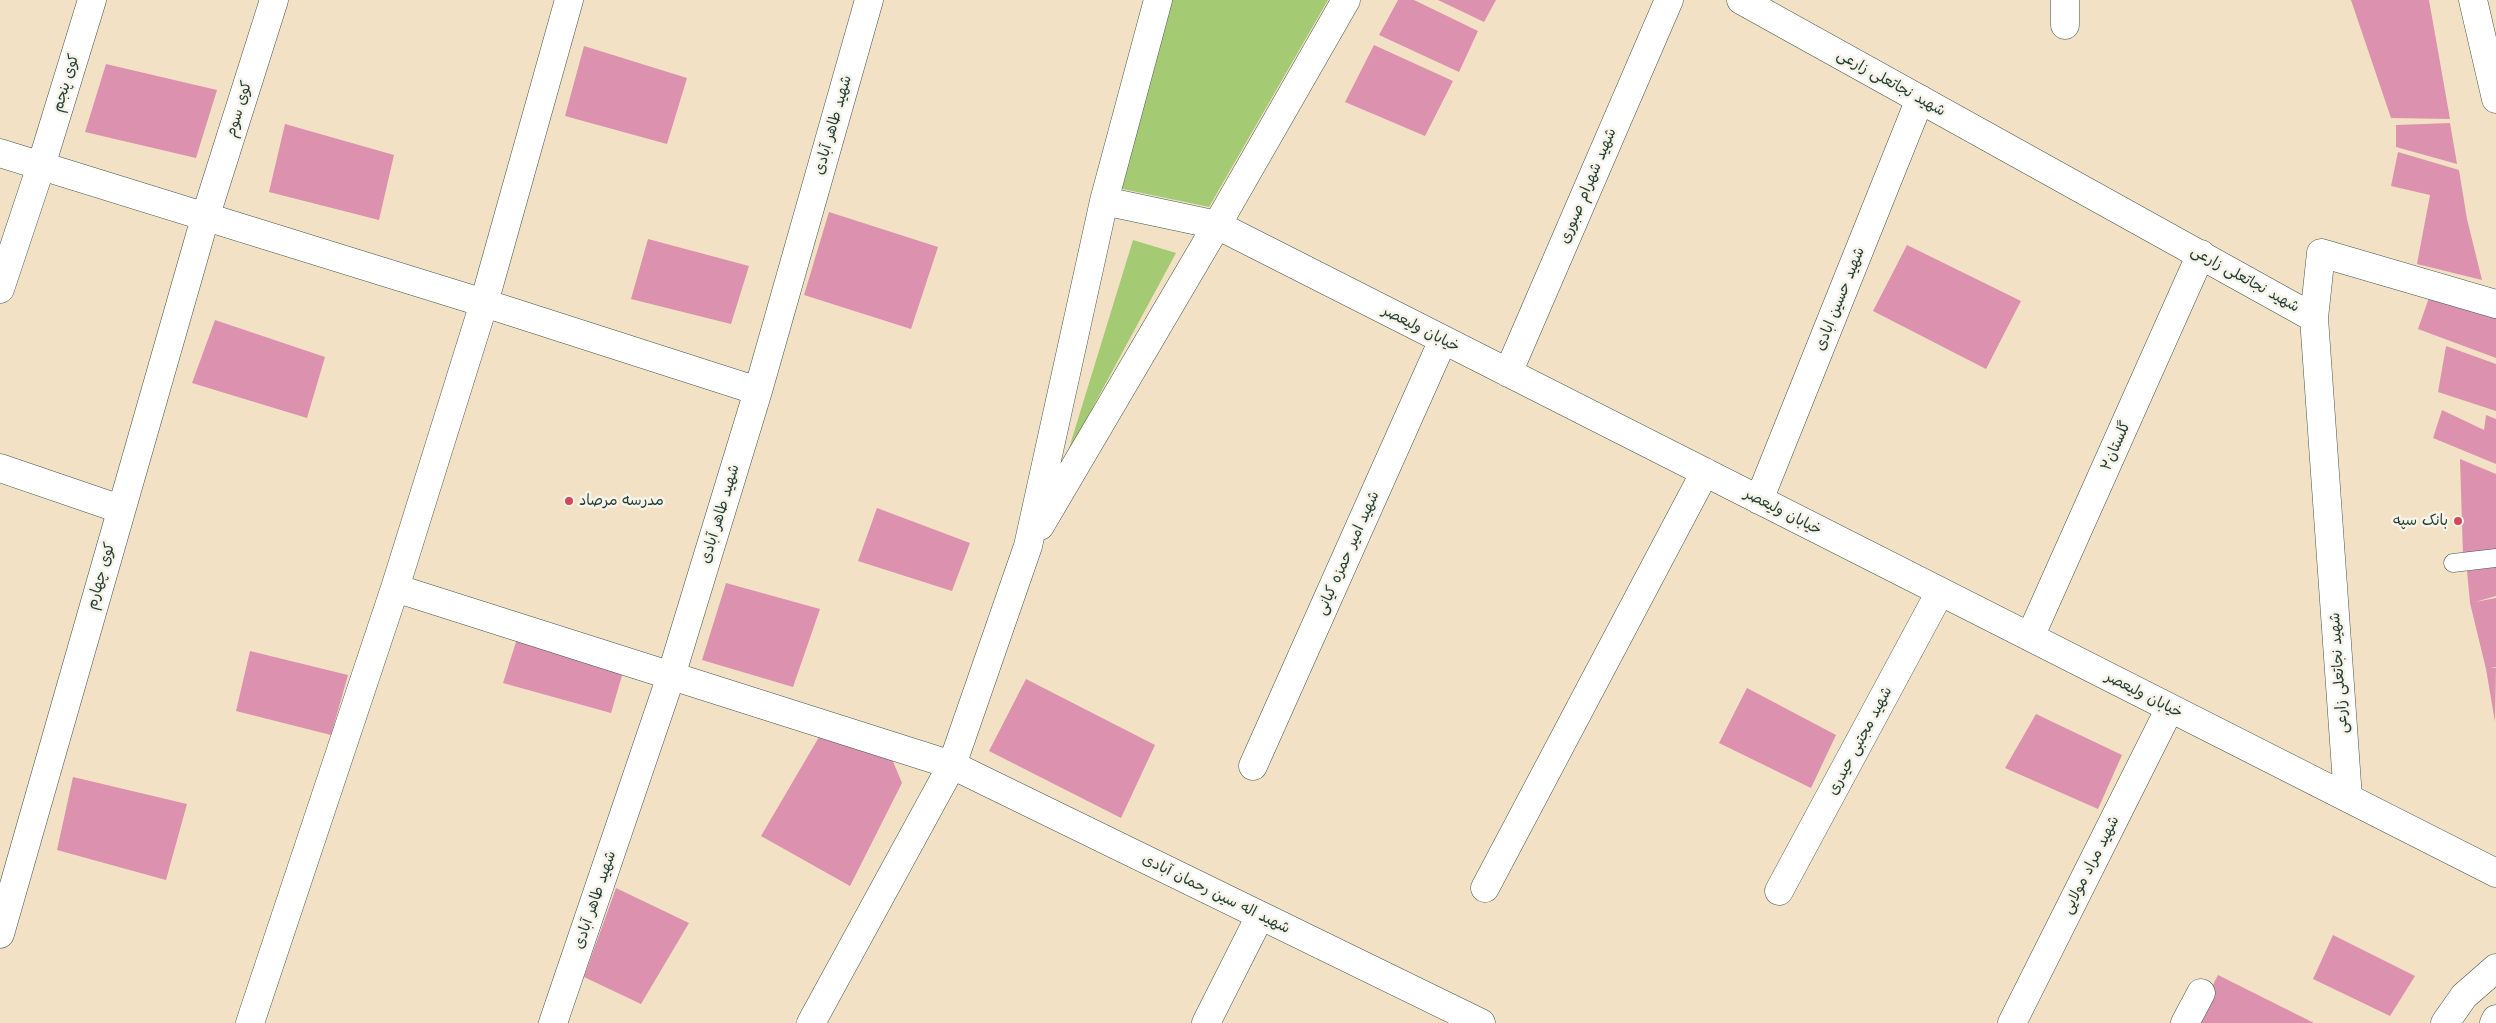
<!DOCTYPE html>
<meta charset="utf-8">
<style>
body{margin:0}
canvas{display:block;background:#f2e1c5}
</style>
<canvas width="2496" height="1023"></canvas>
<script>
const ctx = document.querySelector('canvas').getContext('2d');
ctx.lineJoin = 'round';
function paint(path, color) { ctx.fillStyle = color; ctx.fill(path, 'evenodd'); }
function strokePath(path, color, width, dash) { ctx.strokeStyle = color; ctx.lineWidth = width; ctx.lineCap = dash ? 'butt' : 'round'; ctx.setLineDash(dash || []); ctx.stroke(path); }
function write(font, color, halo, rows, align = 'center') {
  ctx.font = font + ' "Playpen Sans","Playpen Sans Arabic",sans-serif'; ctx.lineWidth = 5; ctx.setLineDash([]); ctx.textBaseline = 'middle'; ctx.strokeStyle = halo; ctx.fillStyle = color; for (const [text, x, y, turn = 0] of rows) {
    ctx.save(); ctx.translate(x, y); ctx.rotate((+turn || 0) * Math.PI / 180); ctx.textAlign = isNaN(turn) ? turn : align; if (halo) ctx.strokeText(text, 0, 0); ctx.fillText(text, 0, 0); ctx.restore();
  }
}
const green = new Path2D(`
 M1170 0H1328L1209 207 1118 188Z
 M1133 240 1176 253 1067 455Z`);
const building = new Path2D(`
 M1398 0H1414L1478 31 1459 72 1379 35Z
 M1438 0H1496L1484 22Z
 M2351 0H2429L2450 119 2391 118Z
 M1374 45 1453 81 1425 136 1345 102Z
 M584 46 687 78 667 144 565 116Z
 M106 64 217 90 196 158 85 132Z
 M2450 123 2457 164 2396 147V125Z
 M285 124 394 155 379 220 269 192Z
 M2398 152 2459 170 2467 219 2482 280 2417 264 2430 195 2391 186Z
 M829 212 938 247 911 329 804 295Z
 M648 239 749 266 731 324 631 299Z
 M1907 245 2021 301 1986 369 1873 311Z
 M2431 292 2496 313V358L2418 329Z
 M215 320 325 357 307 418 192 383Z
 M2446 346 2496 364V411L2438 392Z
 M2442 410 2484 430 2486 415 2496 419V464L2433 438Z
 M2460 459 2496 474V553L2463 556Z
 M877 508 970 543 952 591 858 561Z
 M2496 567V596L2475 602 2496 598V667L2490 668H2496L2495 722 2486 669 2470 603 2467 571Z
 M726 583 820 609 793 687 702 660Z
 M523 620 628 655 611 713 503 683Z
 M250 651 348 675 331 735 236 711Z
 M1026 679 1155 745 1121 818 989 751Z
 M1747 688 1836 735 1811 788 1719 743Z
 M2036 714 2122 755 2098 809 2005 768Z
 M819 737 892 759 902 783 850 886 761 836Z
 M73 777 187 804 166 880 57 850Z
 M616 888 689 923 641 1004 584 977Z
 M2333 935 2415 976 2390 1016 2313 979Z
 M2218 975 2314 1023H2194Z`);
const service = new Path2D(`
 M2453 563 2496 558`);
const minor = new Path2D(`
 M1741 0 2314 318
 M2065 25V0
 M0 153 484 303 758 391
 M1104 201 1217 225 2496 873
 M0 289 41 166 92 0
 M1508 373 1669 0
 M0 468 120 509
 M1759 500 1920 99
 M1040 526 1217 225 1346 0
 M395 588 952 765 1481 1023
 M2030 637 2201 254
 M1253 766 1443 340
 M2348 798 2314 318 2321 253 2496 304
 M1485 888 1705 472
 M1779 891 1940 592
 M0 934 205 218 274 0
 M250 1023 395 588 484 303 569 0
 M553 1023 671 676 758 391 869 0
 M811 1023 952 765 1028 546 1104 201 1158 0
 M1206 1023 1260 916
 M2012 1023 2170 708
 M2185 1023 2201 993`);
const secondary = new Path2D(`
 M2445 1023 2464 996 2496 968
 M2494 1023 2496 1019`);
const primary = new Path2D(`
 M2473 0 2496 99`);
const markers = [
 [569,501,5,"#d1495b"],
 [2458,521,5,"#d1495b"]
];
const streetNames = [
 ["کوی پنجم",66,83,-73],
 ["شهید نجاتعلی زارعی",1891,83,29],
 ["کوی سوم",239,109,-73],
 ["شهید طاهر آبادی",833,125,-74],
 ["شهید شهرام صبوری",1588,186,-67],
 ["شهید نجاتعلی زارعی",2245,279,29],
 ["شهید حسین ابادی",1840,299,-68],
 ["خیابان ولیعصر",1421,329,27],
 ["گلستان۲",2116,446,-66],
 ["خیابان ولیعصر",1783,512,27],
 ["شهید طاهر آبادی",720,514,-73],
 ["شهید امیر حمزه کیانی",1348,553,-66],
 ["کوی چهارم",101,576,-74],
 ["شهید نجاتعلی زارعی",2339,673,-94],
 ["خیابان ولیعصر",2144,695,27],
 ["شهید مجتبی حیدری",1860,741,-62],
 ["شهید مراد مولایی",2091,865,-63],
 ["شهید اله سین رحمان آبادی",1216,894,26],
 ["شهید طاهر آبادی",595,900,-71]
];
const poiNames = [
 ["مدرسه مرصاد",579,501],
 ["بانک سپه",2448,521,"right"]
];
paint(green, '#a5ca74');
paint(building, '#dc92ae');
strokePath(service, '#3f564a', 19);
strokePath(minor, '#3f564a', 29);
strokePath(secondary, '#3f564a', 29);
strokePath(primary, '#3f564a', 29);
strokePath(service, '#fff', 18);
strokePath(minor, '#fff', 28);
strokePath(secondary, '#fff', 28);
strokePath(primary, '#fff', 28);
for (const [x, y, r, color] of markers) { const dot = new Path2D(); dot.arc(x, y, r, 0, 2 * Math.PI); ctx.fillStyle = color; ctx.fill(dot); strokePath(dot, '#f7f3e8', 2); }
write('15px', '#1f3d34', '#f7f3e8', streetNames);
write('15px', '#1f3d34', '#f7f3e8', poiNames, 'left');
</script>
